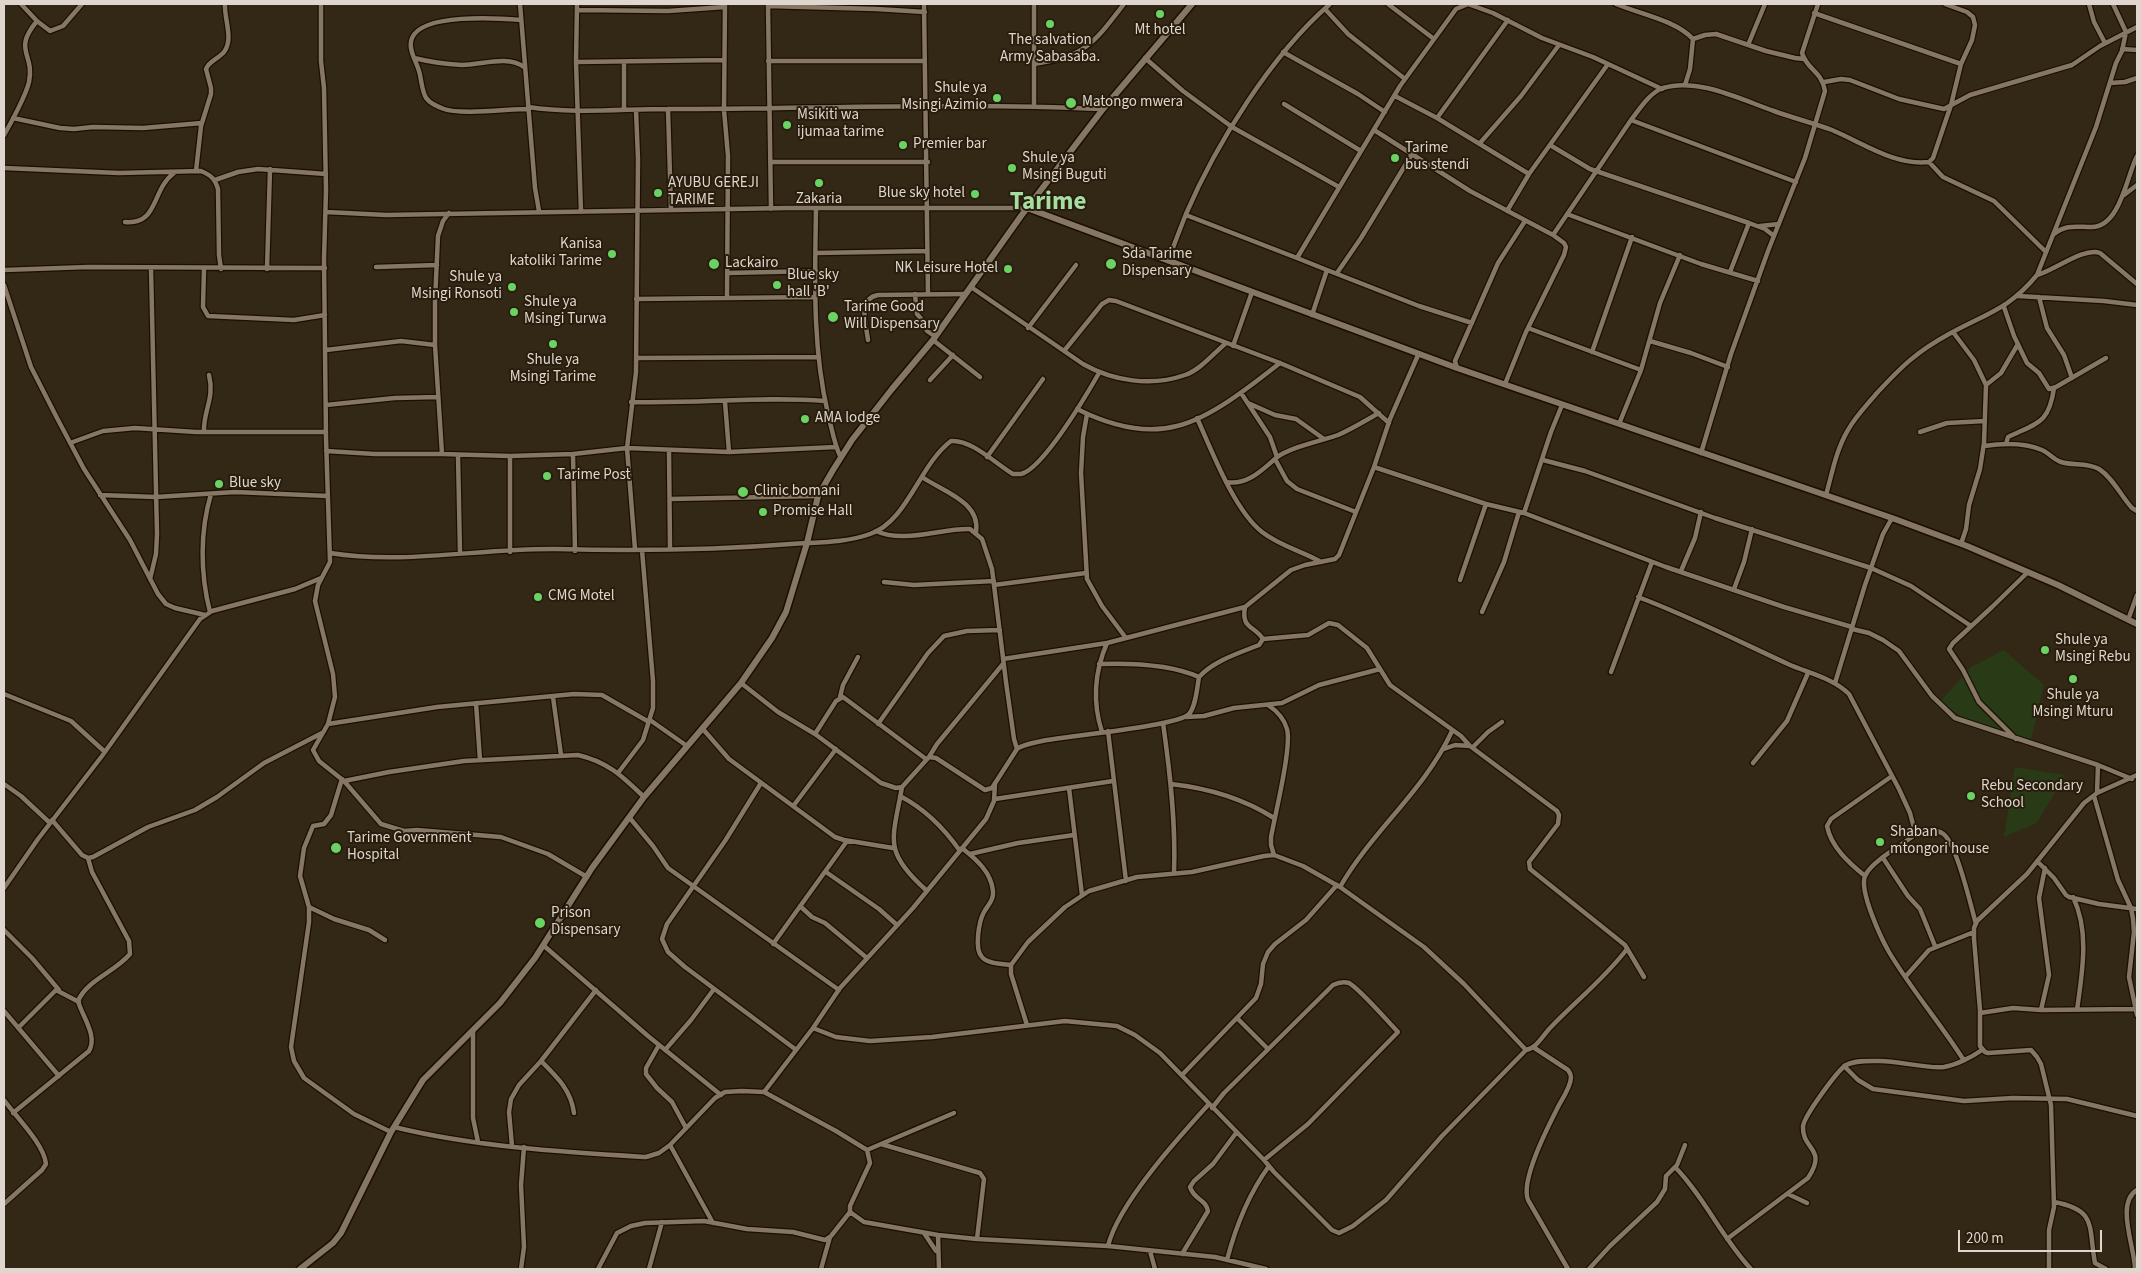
<!DOCTYPE html>
<style>
body{margin:0}
#map{position:relative;width:2141px;height:1273px;overflow:hidden;background:#332716;font-family:"Source Sans 3",sans-serif}
canvas{display:block}
.frame{position:absolute;inset:0;border:5px solid #dfd7cd;pointer-events:none}
.scale{position:absolute;left:1958px;top:1230px;width:144px;height:22px;box-sizing:border-box;border:2px solid #dfd7cd;border-top:0;padding-left:6px;font-size:15px;line-height:18px;white-space:nowrap;color:#dfd7cd;-webkit-text-stroke:4px #291d0d;paint-order:stroke}
</style>
<div id="map">
<canvas width="2141" height="1273"></canvas>
<div class="frame"></div>
<div class="scale">200 m</div>
</div>
<script>
const ctx = document.querySelector('canvas').getContext('2d');
ctx.lineJoin = 'round';
function paint(path, color) { ctx.fillStyle = color; ctx.fill(path, 'evenodd'); }
function strokePath(path, color, width, dash) { ctx.strokeStyle = color; ctx.lineWidth = width; ctx.lineCap = dash ? 'butt' : 'round'; ctx.setLineDash(dash || []); ctx.stroke(path); }
function write(font, color, halo, rows, align = 'center') {
  ctx.font = font + ' "Source Sans 3",sans-serif'; ctx.lineWidth = 4; ctx.setLineDash([]); ctx.textBaseline = 'middle'; ctx.strokeStyle = halo; ctx.fillStyle = color; for (const [text, x, y, turn = 0] of rows) {
    ctx.save(); ctx.translate(x, y); ctx.rotate((+turn || 0) * Math.PI / 180); ctx.textAlign = isNaN(turn) ? turn : align; if (halo) ctx.strokeText(text, 0, 0); ctx.fillText(text, 0, 0); ctx.restore();
  }
}
const green = new Path2D(`
 M2004 650 2044 685 2031 740 1968 721 1940 702 1971 667Z
 M2015 767 2065 775 2037 823 2004 837Z`);
const minor = new Path2D(`
 M21 4 37 21 50 31 63 26 82 4
 M321 4V61L324 88 326 190 324 259 326 438 330 562 318 585 315 601 333 674 335 697 328 724 313 750 319 761 344 781 381 824 404 831 417 830 501 837 548 854 587 877
 M520 4 535 188 539 211
 M577 4 576 62 581 212
 M725 4 724 110 728 156 727 297
 M768 4 771 209
 M924 4 928 294
 M1388 4 1434 39
 M1468 4 1493 13 1542 38 1593 57 1662 89
 M1616 4C1640 14 1675 20 1693 39L1690 69 1685 85
 M2089 4 2094 22 2105 43
 M768 6 876 9 925 12
 M1325 9 1348 34 1405 79
 M577 10 668 11 725 7
 M1814 13 1961 64
 M521 20C498 18 422 13 412 38 407 50 418 63 420 75 424 95 422 101 444 109 460 115 509 109 528 109
 M1693 39 1705 35 1716 34 1766 51 1795 58 1804 59
 M1748 45 1765 4
 M2122 49 2137 50
 M1283 52 1358 94 1385 112
 M414 58C430 62 445 64 462 65 482 65 507 55 524 67
 M1145 58 1183 91 1232 127 1339 187
 M768 61H924
 M576 62 724 60
 M1034 64C1085 57 1094 43 1124 4
 M1824 82 1841 79 1850 80 1899 99 1944 109 1970 95 2072 65 2100 46 2137 27
 M2110 83 2125 82 2137 78
 M1395 96 1437 118 1529 174
 M1284 104 1361 151
 M1034 106V4
 M528 107C574 114 622 109 668 109 813 109 958 102 1103 109
 M668 109 671 210
 M624 110V62
 M13 118 60 128 74 129 93 127 143 128 202 123
 M1437 118 1508 20
 M1631 120 1796 182
 M1374 130 1470 191 1553 235 1564 243 1566 247 1564 255 1526 332 1505 384
 M4 135C11 123 26 95 29 82 35 53 12 51 37 21
 M1480 143 1521 96 1559 45
 M1550 145 1590 169 1749 223 1765 229 1774 236
 M771 162H928
 M1929 162 1943 177 1994 201 2046 252
 M4 168 119 173 201 171C211 175 215 179 218 189L219 255 221 269
 M196 171 201 126 211 94V88L206 69C209 61 218 59 224 52 234 39 224 19 225 4
 M215 180 238 172 258 169 326 174
 M2124 195 2137 185
 M816 208C815 277 812 346 828 414 832 429 834 444 841 458
 M1507 211 1529 174 1608 64
 M326 212 386 215 788 208H1027
 M449 213 443 221 438 236 435 301V345L442 454 510 456 573 454 627 448 729 452 836 447
 M1567 214 1701 264 1758 281
 M1186 215 1297 258
 M125 222C159 225 151 190 174 173
 M1760 226 1779 224
 M2054 234C2066 224 2077 227 2091 227 2120 228 2127 175 2137 156
 M1553 235 1631 120C1639 110 1649 93 1663 88 1697 77 1742 100 1774 111 1793 118 1813 123 1832 130 1863 143 1895 166 1929 162L1933 158 1951 105 1961 64 1972 40 1975 25 1973 17 1967 12 1945 4
 M816 253 927 251
 M1168 261C1174 245 1180 229 1186 214 1216 144 1272 54 1330 4
 M376 267 437 265
 M204 268 203 307 208 316 294 320 325 315
 M267 269 270 169
 M4 270 88 267 325 268
 M1327 270 1419 306 1472 323
 M1730 272 1749 223
 M727 273 816 271
 M1337 273 1361 238 1412 154
 M2037 275C2055 270 2084 247 2100 253L2137 284
 M4 285 31 367 57 418 84 469 130 540 158 594 166 604 175 608 205 615
 M971 287 1083 364C1113 381 1151 387 1185 375 1200 370 1213 354 1225 344
 M915 294 917 314 923 321 927 331 936 337
 M2018 296 2104 301 2137 305
 M2039 297 2047 328 2064 355 2072 378
 M636 299 816 297
 M2004 307 2014 336 2027 363 2039 373 2049 389 2056 387 2106 358
 M1312 315 1327 270 1297 258 1400 86 1456 9 1468 4
 M1028 328 1076 265
 M1528 328 1641 370
 M1953 332 1974 360 1986 385 1984 443 1980 469 1969 505 1966 529 1961 544
 M868 340C866 323 857 299 878 295L966 294
 M933 340 980 377
 M1650 341 1691 353 1728 367
 M1233 346 1252 292
 M326 350 401 341 435 345
 M1064 351 1102 304 1109 300 1116 301 1280 363 1360 397 1389 423
 M1592 352 1632 237
 M636 358 817 357
 M1457 368 1455 361 1498 263 1525 221
 M930 380 953 355
 M1986 385 2001 373 2018 344
 M1241 393 1270 437 1277 457
 M631 402C696 404 761 396 825 401
 M725 402 729 452
 M1248 403 1275 415 1296 419 1324 439
 M326 405 395 398 438 397
 M1077 409C1107 424 1143 435 1177 426 1211 418 1252 385 1280 363
 M1087 414 1083 437 1081 473 1087 579 1102 606 1126 638
 M1197 418C1212 451 1234 510 1262 532 1280 546 1302 551 1321 562
 M1619 424 1641 370 1660 303 1680 255
 M204 432C203 411 215 398 209 375
 M1920 432 1947 423 1985 421
 M70 443 103 431 135 428 196 432H326
 M2006 444 2008 437C2037 423 2049 424 2054 388
 M1984 446C2003 443 2024 442 2042 450 2049 453 2054 460 2061 462 2073 466 2087 462 2099 469 2113 478 2121 496 2132 508L2137 511
 M669 450 670 548
 M326 451 375 454H442
 M1701 453 1731 354 1768 251 1805 158 1825 91C1822 71 1807 70 1802 53L1818 4
 M573 454 575 551
 M458 455 460 553
 M510 456V552
 M987 457 1043 379
 M1275 459 1287 481 1297 489 1356 512
 M1543 460 1585 471 1715 518 1871 568 1911 586 1971 626
 M1374 467 1486 504 1524 513 1666 567 1784 607 1852 627
 M922 477C942 491 981 502 976 532
 M1226 482C1247 486 1262 470 1276 458 1290 447 1321 441 1338 435 1352 429 1366 420 1379 413
 M100 495 156 497 235 492 328 496
 M1826 495C1832 474 1836 450 1848 430 1855 417 1866 406 1876 394 1901 367 1916 352 1949 334 1987 313 2008 310 2037 275L2096 127 2116 63 2122 51 2126 32 2113 4
 M670 499 818 496
 M1524 513 1551 432 1562 405
 M876 531C904 544 941 528 970 529L982 539 992 569 1006 682 1014 739 1017 749
 M635 549 627 448 636 372 638 159 636 110
 M330 553C405 565 481 548 556 549 633 551 715 550 791 544 817 542 845 543 870 534 908 521 919 465 951 441 971 439 996 464 1013 474 1014 474 1021 474 1021 474 1043 469 1087 394 1099 373
 M1681 571 1695 538 1701 512
 M150 579 156 554 157 534 151 268
 M1460 580 1486 504
 M884 582 914 585 994 581
 M994 585 1086 573
 M1734 589 1744 562 1752 529
 M1638 597C1689 616 1738 641 1788 664 1808 673 1833 678 1849 694L1899 789 1910 813 1915 832 1912 837C1900 846 1871 862 1865 876 1859 891 1881 938 1889 952 1911 989 1940 1023 1963 1059
 M210 612C200 573 200 531 211 494
 M1482 612 1504 562 1519 512
 M2128 620 2137 595
 M1852 629 1869 633 1883 640 1899 651 1932 696 1955 718 2098 765 2132 779
 M1263 639 1308 635 1329 623 1338 625 1367 648 1390 685 1461 736 1470 746 1557 811 1559 815 1558 824 1529 862 1530 869 1625 945 1644 977
 M1003 659 1107 643 1245 607
 M1099 664C1130 663 1170 664 1199 677
 M1611 672 1652 562
 M741 683 778 712 815 734 881 783 896 788 902 787 929 757 936 758 985 790 992 788 1017 749C1024 744 1034 743 1042 741 1066 736 1179 726 1189 714 1196 706 1197 688 1199 677 1213 661 1239 653 1259 645L1263 639C1254 625 1241 629 1245 607L1291 570 1305 565 1335 559 1339 555 1374 467 1390 419 1419 353
 M1835 683 1865 585 1883 534 1892 518
 M4 694 71 721 105 752
 M553 697 561 755
 M840 697 843 685 858 657
 M476 703 480 760
 M1268 705C1277 711 1284 718 1287 729 1292 747 1275 815 1271 837V845L1274 855
 M1186 717 1204 716 1234 708 1282 703 1319 685 1380 669
 M650 720 687 746
 M1163 723C1170 772 1176 823 1174 873
 M328 724 437 707 574 694 602 695 649 722
 M878 724 928 653 944 636 967 631 1000 630
 M702 728 729 759 835 837 844 840 893 848
 M1108 731 1126 881
 M1102 732C1092 701 1094 673 1107 643
 M815 734 836 701 843 697 926 759
 M2016 739 1979 702 1963 670 1949 649 1953 643 1992 607 2028 572
 M1473 747 1488 732 1502 722
 M1444 749 1455 745 1470 746
 M929 757 937 744 1003 664
 M1753 763 1787 721 1808 673
 M618 773 643 740 653 708V681L642 550
 M342 779 331 815 324 824 313 826 304 848 300 876 309 907V922L291 1047 294 1061 304 1078 354 1114 391 1132
 M344 781 389 772 464 761 578 755C608 762 622 776 644 797
 M761 783 725 841 667 924 662 939 668 952 685 967 795 1049
 M4 784 21 796 50 823
 M1171 784C1207 788 1244 799 1274 818
 M902 787C893 839 882 851 926 890
 M1069 788 1082 895
 M2097 793 2098 765
 M900 796C925 809 944 828 960 851
 M2094 796 2118 880 2131 908 2133 919 2134 932 2129 977 2137 1015
 M995 799 1113 781
 M794 805 836 749
 M629 817 653 846 668 868 839 990
 M52 820 82 855 88 858 93 857 148 827 195 810 217 797 264 763 322 733
 M1915 832C1924 831 1934 828 1942 833 1956 840 1971 907 1976 924
 M962 848C977 860 991 872 993 891 994 900 988 905 984 912 979 921 974 949 982 957 987 964 1003 964 1011 965
 M970 854 1018 843 1074 835
 M1883 858 1908 896 1920 909 1935 946
 M2037 861 2054 878 2066 895 2069 897 2099 904 2137 909
 M826 872 879 909 897 925
 M1865 876C1849 863 1831 847 1827 826L1831 819 1892 776
 M1340 887C1372 831 1425 790 1452 731
 M4 888 38 839 102 756 200 619 212 611 295 589 321 578
 M2073 897C2090 932 2082 973 2077 1010
 M800 906 812 917 825 923 867 958
 M309 907 334 919 369 930 385 940
 M4 930 32 958 59 990
 M773 944 847 841
 M543 945 648 1036 721 1095
 M1906 976 1929 950 1974 932
 M2041 1010 2049 975 2039 898 2045 868
 M4 1011 59 1076
 M1980 1013 2013 1008 2041 1010 2137 1009
 M1237 1018 1268 1049
 M1027 1025 1011 974V965L1028 942 1065 907 1089 891 1137 877 1192 872 1264 856 1274 855 1303 866 1340 887 1424 947 1464 984 1526 1050C1537 1048 1543 1035 1551 1027 1576 1001 1605 978 1627 949
 M18 1028 56 990 79 1002
 M813 1028 836 1037 870 1041 932 1037 1065 1021 1117 1026 1135 1035 1160 1053 1264 1160 1274 1172 1332 1230 1339 1233 1353 1226 1386 1200 1442 1136 1526 1050
 M473 1030V1118L478 1142
 M659 1045 646 1068V1074L657 1088 672 1102 686 1128
 M1533 1047 1568 1070C1570 1073 1571 1074 1571 1077 1571 1086 1563 1098 1559 1105 1549 1125 1520 1180 1528 1200L1568 1269
 M665 1050 691 1020 714 989
 M541 1061C557 1077 571 1090 574 1113
 M1844 1066 1858 1080 1873 1089 1964 1101 2013 1098 2067 1099 2137 1116
 M1182 1075 1256 998 1261 984 1263 964 1268 952 1275 944 1306 920 1337 885
 M764 1092 813 1028 840 988 913 908 986 819 994 801 995 783
 M4 1100C16 1117 44 1144 46 1164L42 1170 4 1204
 M1212 1108 1224 1093 1333 985C1339 982 1343 981 1349 983 1361 990 1387 1021 1398 1032L1308 1124 1264 1160
 M13 1113 89 1051C98 1036 82 1016 78 1001 87 980 115 972 130 954L129 941 92 872 88 858
 M394 1127C476 1147 562 1152 646 1157L659 1153 670 1145 715 1098 725 1092 742 1091 764 1092 836 1131 867 1150 870 1163 850 1206V1212L864 1222 938 1235 977 1239 1108 1246 1215 1257 1266 1269
 M881 1144 980 1173 984 1179 977 1239
 M670 1145 713 1223
 M512 1146 509 1112 511 1099 519 1085 541 1061 596 990
 M867 1150 954 1113
 M1675 1167C1705 1198 1722 1238 1751 1269
 M1788 1194 1807 1203
 M2054 1202C2098 1210 2088 1227 2095 1263L2106 1269
 M924 1233 936 1251
 M938 1235 939 1269
 M1727 1239 1808 1178C1828 1148 1802 1150 1803 1127 1803 1117 1838 1070 1846 1065 1856 1060 1869 1061 1880 1061 1899 1061 1927 1069 1944 1067 1956 1065 1972 1057 1982 1050
 M1108 1246C1118 1204 1179 1137 1209 1104
 M1150 1251 1155 1269
 M1182 1254 1208 1211C1206 1199 1194 1200 1190 1187L1194 1181 1213 1164 1236 1133
 M1227 1260C1236 1225 1248 1195 1269 1166
 M521 1269 524 1247 521 1185 524 1147
 M598 1269 617 1233 631 1226 645 1223 704 1221 747 1229 793 1232 825 1240 831 1236 850 1212
 M649 1269 662 1222
 M821 1269 830 1237
 M1589 1269 1610 1246 1657 1202 1665 1189 1666 1176 1677 1165 1685 1145
 M2049 1269V1230L2054 1207 2051 1105 2041 1064 2037 1057 2031 1050 1988 1053 1985 1052 1980 1046V1010L1974 939V928L1977 921 2027 874 2084 803 2097 793 2137 775
 M2135 1269C2135 1248 2115 1203 2137 1190`);
const secondary = new Path2D(`
 M1027 208 1457 368 1892 518 1967 546 2058 585 2137 624
 M300 1269 333 1243 341 1233 391 1132 423 1080 500 1003 535 958 592 868 644 797 741 683 772 638 786 612 807 543 818 496 833 470 852 440 892 389 933 340 1021 216 1103 109 1192 4`);
const markers = [
 [1160,14,5,"#6bd363"],
 [1050,24,5,"#6bd363"],
 [997,98,5,"#6bd363"],
 [1071,103,6,"#6bd363"],
 [787,125,5,"#6bd363"],
 [903,145,5,"#6bd363"],
 [1395,158,5,"#6bd363"],
 [1012,168,5,"#6bd363"],
 [819,183,5,"#6bd363"],
 [658,193,5,"#6bd363"],
 [975,194,5,"#6bd363"],
 [612,254,5,"#6bd363"],
 [714,264,6,"#6bd363"],
 [1111,264,6,"#6bd363"],
 [1008,269,5,"#6bd363"],
 [777,285,5,"#6bd363"],
 [512,287,5,"#6bd363"],
 [514,312,5,"#6bd363"],
 [833,317,6,"#6bd363"],
 [553,344,5,"#6bd363"],
 [805,419,5,"#6bd363"],
 [547,476,5,"#6bd363"],
 [219,484,5,"#6bd363"],
 [743,492,6,"#6bd363"],
 [763,512,5,"#6bd363"],
 [538,597,5,"#6bd363"],
 [2045,650,5,"#6bd363"],
 [2073,679,5,"#6bd363"],
 [1971,796,5,"#6bd363"],
 [1880,842,5,"#6bd363"],
 [336,848,6,"#6bd363"],
 [540,923,6,"#6bd363"]
];
const poiNames = [
 ["Mt hotel",1160,31,"center"],
 ["The salvation",1050,41,"center"],
 ["Army Sabasaba.",1050,58,"center"],
 ["Shule ya",987,89,"right"],
 ["Msingi Azimio",987,106,"right"],
 ["Matongo mwera",1082,103],
 ["Msikiti wa",797,116],
 ["ijumaa tarime",797,133],
 ["Premier bar",913,145],
 ["Tarime",1405,149],
 ["bus stendi",1405,166],
 ["Shule ya",1022,159],
 ["Msingi Buguti",1022,176],
 ["AYUBU GEREJI",668,184],
 ["TARIME",668,201],
 ["Blue sky hotel",965,194,"right"],
 ["Zakaria",819,200,"center"],
 ["Kanisa",602,245,"right"],
 ["katoliki Tarime",602,262,"right"],
 ["Sda Tarime",1122,255],
 ["Dispensary",1122,272],
 ["Lackairo",725,264],
 ["NK Leisure Hotel",998,269,"right"],
 ["Blue sky",787,276],
 ["hall 'B'",787,293],
 ["Shule ya",502,278,"right"],
 ["Msingi Ronsoti",502,295,"right"],
 ["Shule ya",524,303],
 ["Msingi Turwa",524,320],
 ["Tarime Good",844,308],
 ["Will Dispensary",844,325],
 ["Shule ya",553,361,"center"],
 ["Msingi Tarime",553,378,"center"],
 ["AMA lodge",815,419],
 ["Tarime Post",557,476],
 ["Blue sky",229,484],
 ["Clinic bomani",754,492],
 ["Promise Hall",773,512],
 ["CMG Motel",548,597],
 ["Shule ya",2055,641],
 ["Msingi Rebu",2055,658],
 ["Shule ya",2073,696,"center"],
 ["Msingi Mturu",2073,713,"center"],
 ["Rebu Secondary",1981,787],
 ["School",1981,804],
 ["Shaban",1890,833],
 ["mtongori house",1890,850],
 ["Tarime Government",347,839],
 ["Hospital",347,856],
 ["Prison",551,914],
 ["Dispensary",551,931]
];
const townNames = [
 ["Tarime",1048,204]
];
paint(green, '#293b16');
strokePath(minor, '#1a0f02', 7);
strokePath(secondary, '#1a0f02', 9);
strokePath(minor, '#857764', 4.5);
strokePath(secondary, '#857764', 6);
for (const [x, y, r, color] of markers) { const dot = new Path2D(); dot.arc(x, y, r, 0, 2 * Math.PI); ctx.fillStyle = color; ctx.fill(dot); strokePath(dot, '#291d0d', 2); }
write('15px', '#dfd7cd', '#291d0d', poiNames, 'left');
write('bold 25px', '#a6dda1', '#291d0d', townNames);
</script>
